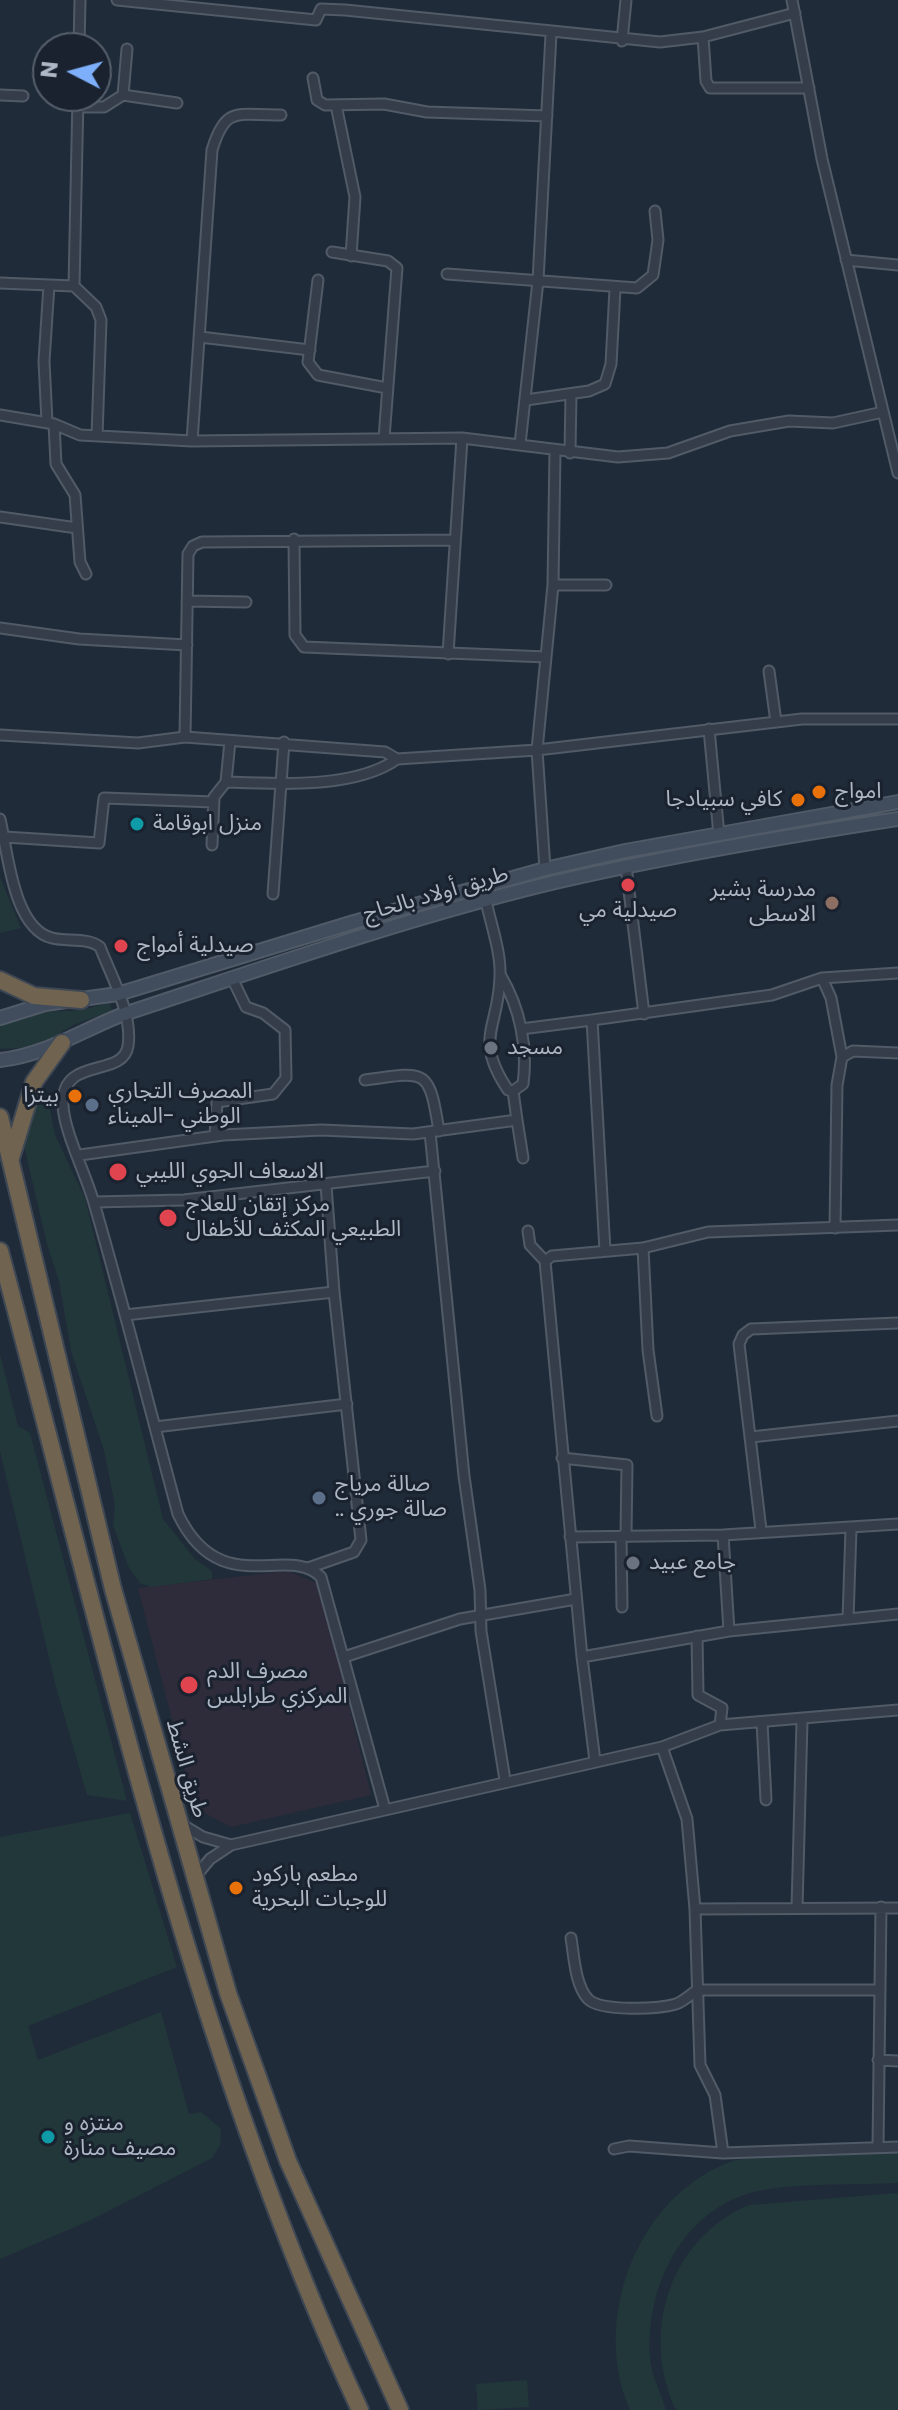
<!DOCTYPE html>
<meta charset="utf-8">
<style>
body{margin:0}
#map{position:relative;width:898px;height:2410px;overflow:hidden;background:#202b39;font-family:Poppins,sans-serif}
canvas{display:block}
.north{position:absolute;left:32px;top:32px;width:80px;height:80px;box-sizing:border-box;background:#19222e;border:2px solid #555e6b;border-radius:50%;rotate:276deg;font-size:22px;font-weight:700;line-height:32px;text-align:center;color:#aeb7c6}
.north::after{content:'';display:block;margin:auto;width:28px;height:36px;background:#7eaffb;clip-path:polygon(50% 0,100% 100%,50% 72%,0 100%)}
</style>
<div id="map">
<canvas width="898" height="2410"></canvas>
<div class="north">N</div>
</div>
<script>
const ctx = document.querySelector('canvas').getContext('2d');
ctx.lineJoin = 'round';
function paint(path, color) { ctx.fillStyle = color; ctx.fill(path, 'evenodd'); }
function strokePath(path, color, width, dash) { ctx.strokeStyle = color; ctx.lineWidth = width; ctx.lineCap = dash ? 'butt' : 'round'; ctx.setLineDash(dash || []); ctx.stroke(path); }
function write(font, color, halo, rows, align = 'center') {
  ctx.font = font + ' Poppins,"Noto Sans Arabic",sans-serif'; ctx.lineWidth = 6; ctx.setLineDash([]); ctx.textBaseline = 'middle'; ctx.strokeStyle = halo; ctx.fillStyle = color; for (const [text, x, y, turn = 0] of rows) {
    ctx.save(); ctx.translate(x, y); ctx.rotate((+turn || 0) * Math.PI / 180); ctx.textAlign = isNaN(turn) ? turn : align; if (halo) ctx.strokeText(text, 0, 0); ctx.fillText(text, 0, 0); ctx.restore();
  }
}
const medical = new Path2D(`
 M288 1571 319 1584 371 1795 231 1827 195 1808 138 1588Z`);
const green = new Path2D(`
 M0 877 21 928 0 933Z
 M110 1003 112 1011 73 1025 37 1047 0 1049V1025C29 1005 48 1014 79 1010 89 1009 99 1005 110 1003Z
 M46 1091 55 1135 85 1198 163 1519 195 1559 212 1571V1579L151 1587 140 1583 129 1568 113 1525 115 1506 104 1450 71 1351 59 1281 47 1244 24 1146 36 1096Z
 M0 1354 18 1426 30 1433 127 1801 87 1795 56 1687 0 1451Z
 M130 1813 177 1967 28 2026 38 2060 161 2012 189 2114 201 2112 221 2129 220 2145 212 2158 89 2221 0 2259V1837Z
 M898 2152V2183C856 2185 811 2183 769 2189 688 2200 645 2281 650 2357 651 2374 661 2394 666 2410H630C590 2319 638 2194 733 2161 748 2156 767 2158 782 2157 821 2156 859 2154 898 2152Z
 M898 2193V2410H676C640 2333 669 2239 749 2205Z
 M527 2380 529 2407 478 2410 476 2384Z`);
const street = new Path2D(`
 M117 0 316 20 321 9 345 10 660 42 703 37 795 13
 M792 0 822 159 898 473
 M703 37 706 81 710 88H809
 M622 41 626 0
 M79 48 80 0
 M313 78 317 100 325 105 384 104 427 112 547 116
 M0 95 23 96
 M123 95 177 103
 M123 95 127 49
 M336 105 355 197 351 256
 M78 107H104L123 95
 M332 252 388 261 397 268 384 438
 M846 260 898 265
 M447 274 637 288 653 275 658 240 655 211
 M318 280 308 362 318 375 387 388
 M0 283 74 286 96 307 101 320 97 436
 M74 286 78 96
 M200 337 310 350
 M526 400 589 391 605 384 611 364 615 289
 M0 415 54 424 80 435 192 441 462 438 618 457 668 453 730 431 789 421 833 423 883 412
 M47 422 44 361 49 285
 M54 424 56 464 75 495 80 562 86 574
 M192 441 212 150C226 104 238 116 281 115
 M520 444 538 281 551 34
 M570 453 571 394
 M0 517 77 528
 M294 539 295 635 304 647 546 657
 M553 585H606
 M187 601 246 602
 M0 628 79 639 187 645
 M448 654 462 438
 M769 671 776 722
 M709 729 719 835
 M0 735 138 743 185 737 385 752 397 759 537 750 802 719H898
 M185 737 188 554 193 546 202 542 454 540
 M226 782C277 784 355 789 397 759
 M0 819C8 853 13 928 52 938 67 942 88 937 100 947 111 976 133 1014 128 1046 123 1079 61 1055 63 1105 64 1132 86 1174 94 1203 124 1306 150 1410 178 1514 220 1602 288 1543 321 1577L385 1809
 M5 837 99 843 104 798 214 802
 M212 845 214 797 226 782 230 741
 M626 866 644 1014
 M545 869 537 750 553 585 555 450
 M273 894 284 742
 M501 976C520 1008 528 1047 523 1084L513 1091
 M822 978 831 998 842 1057
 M521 1029 592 1020
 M365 1080C427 1071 429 1068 439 1131
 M517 1120 523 1158
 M430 1132 464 1476 480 1590 481 1631 505 1780
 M215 1136 217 1102 273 1094 286 1078 285 1030 263 1013 246 1007 232 978
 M80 1155 223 1135 321 1130 413 1134 517 1120 513 1091 508 1090C473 1038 499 1028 500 976 501 952 491 925 486 901
 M94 1202 184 1200 435 1171
 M835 1228 837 1085 842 1057 853 1051 898 1053
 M528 1231 530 1245 545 1261
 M643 1248 648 1350 657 1416
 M605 1251 592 1020 772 995 822 978 898 973
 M125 1315 334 1292
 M155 1427 347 1404
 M751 1437 898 1421
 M562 1458 627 1465 626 1536
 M761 1530 739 1344 743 1335 751 1329 898 1323
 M723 1535 729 1631
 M621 1536 622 1607
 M570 1537 723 1535 898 1524
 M308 1568 354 1552 361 1540 334 1292 326 1185
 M848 1619 851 1529
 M697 1636 698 1695 722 1708 720 1725
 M344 1657 460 1619 576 1599
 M582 1657 729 1631 898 1614
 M762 1722 766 1800
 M662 1747 687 1819 695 1909 700 2065 715 2095 723 2153
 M595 1761 582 1657 545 1261 552 1256 643 1248 708 1232 898 1225
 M183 1825 203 1837 231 1845
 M196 1876 210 1859 231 1845 662 1747 720 1725 898 1710
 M797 1908 802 1721
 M695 1909 898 1908
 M571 1938C574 1956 575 1985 588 1999 601 2012 659 2009 676 2004 684 2001 690 1995 697 1990H879
 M878 2060 898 2061
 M878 2147 881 1907
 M614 2149 629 2146 723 2153 898 2147`);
const secondary = new Path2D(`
 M0 1018 45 1004 118 994 354 922 545 869 625 851 898 802
 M0 1060C46 1055 82 1030 124 1014 264 968 404 919 547 884 662 857 781 837 898 819`);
const highway = new Path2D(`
 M0 980 34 996 81 1000
 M0 1117 113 1589 228 1993 288 2161 400 2410
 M11 1158 34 1082 62 1043
 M0 1251C105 1641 189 2042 360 2410`);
const markers = [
 [819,792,8,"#e8710a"],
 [798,800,8,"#e8710a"],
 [137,824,8,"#0f9aa8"],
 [628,885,8,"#e0444e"],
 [832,903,8,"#8d6e63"],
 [121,946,8,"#e0444e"],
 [491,1048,8,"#6b7280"],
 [75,1096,8,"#e8710a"],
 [92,1105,8,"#5c6f8a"],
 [118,1172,10,"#e0444e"],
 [168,1218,10,"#e0444e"],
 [319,1498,8,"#5c6f8a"],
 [633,1563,8,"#6b7280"],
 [189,1685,10,"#e0444e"],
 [236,1888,8,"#e8710a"],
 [48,2137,8,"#0f9aa8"]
];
const poiNames = [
 ["امواج",835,792],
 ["كافي سبيادجا",782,800,"right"],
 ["منزل ابوقامة",153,824],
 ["مدرسة بشير",816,890,"right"],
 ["الاسطى",816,915,"right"],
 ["صيدلية مي",628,911,"center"],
 ["صيدلية أمواج",137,946],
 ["مسجد",507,1048],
 ["المصرف التجاري",108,1092],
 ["الوطني -الميناء",108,1117],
 ["بيتزا",59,1096,"right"],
 ["الاسعاف الجوي الليبي",136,1172],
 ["مركز إتقان للعلاج",186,1205],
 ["الطبيعي المكثف للأطفال",186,1230],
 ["صالة مرياج",335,1485],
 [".. صالة جوري",335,1510],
 ["جامع عبيد",649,1563],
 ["مصرف الدم",207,1672],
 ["المركزي طرابلس",207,1697],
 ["مطعم باركود",252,1875],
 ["للوجبات البحرية",252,1900],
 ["منتزه و",64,2124],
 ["مصيف منارة",64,2149]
];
const streetNames = [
 ["طريق أولاد بالحاج",436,895,-16],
 ["طريق الشط",186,1769,74]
];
paint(medical, '#2e2c3a');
paint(green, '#22373a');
strokePath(street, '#515a67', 13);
strokePath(secondary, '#515a67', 16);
strokePath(highway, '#3e4754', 20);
strokePath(street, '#343d49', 9);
strokePath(secondary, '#414c5d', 12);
strokePath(highway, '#706350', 16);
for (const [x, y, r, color] of markers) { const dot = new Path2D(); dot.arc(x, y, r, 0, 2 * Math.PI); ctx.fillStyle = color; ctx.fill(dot); strokePath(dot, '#19222e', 3); }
write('22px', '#aeb7c6', '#19222e', poiNames, 'left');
write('22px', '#aeb7c6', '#19222e', streetNames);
</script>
